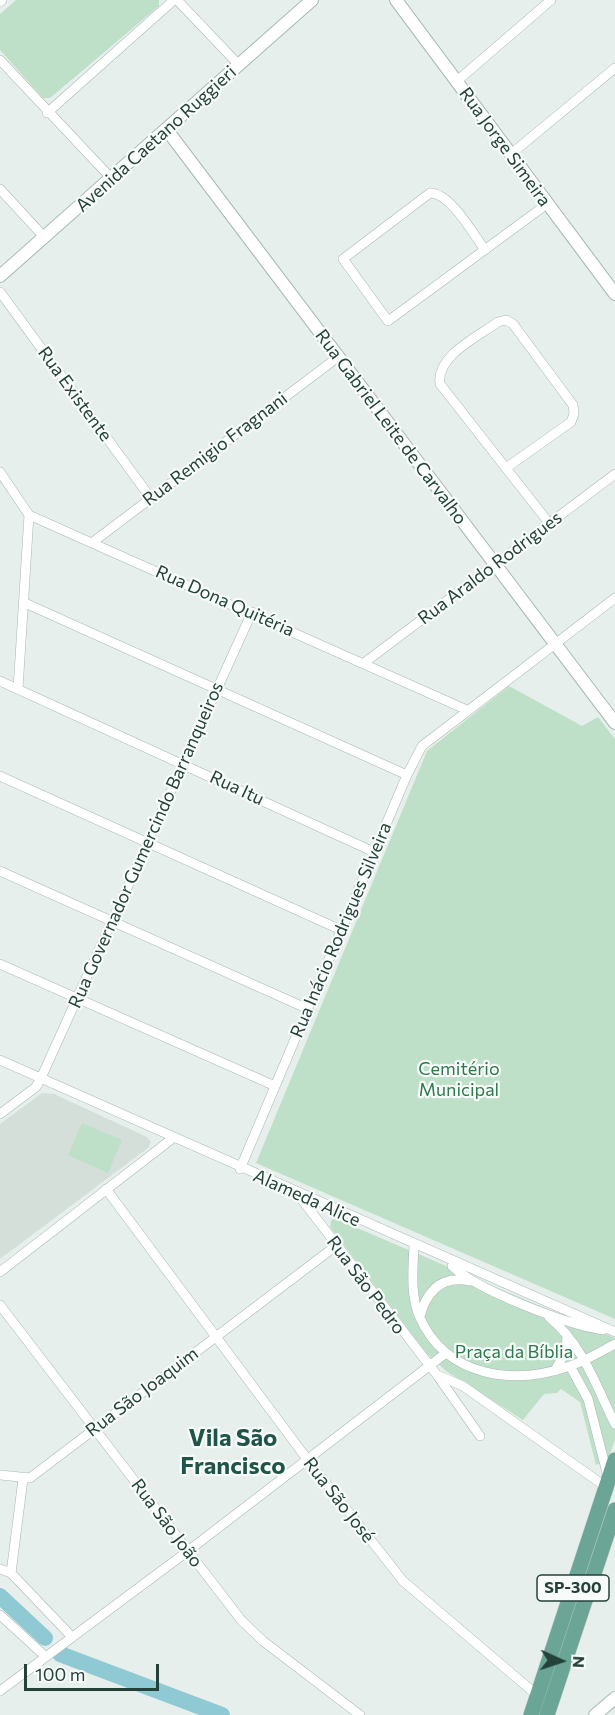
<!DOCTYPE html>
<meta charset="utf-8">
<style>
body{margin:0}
#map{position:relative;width:615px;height:1715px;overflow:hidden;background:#e6efeb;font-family:Commissioner,sans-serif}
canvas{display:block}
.north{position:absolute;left:531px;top:1631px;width:60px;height:60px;-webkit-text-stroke:4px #f7fbf9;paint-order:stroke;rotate:93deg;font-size:16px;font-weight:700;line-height:24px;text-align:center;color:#24423a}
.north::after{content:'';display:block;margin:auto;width:21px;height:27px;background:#24423a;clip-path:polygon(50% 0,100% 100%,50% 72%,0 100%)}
.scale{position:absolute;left:24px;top:1664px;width:135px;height:27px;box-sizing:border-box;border:3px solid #24423a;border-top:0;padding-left:8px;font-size:18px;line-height:21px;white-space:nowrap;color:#24423a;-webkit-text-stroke:4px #f7fbf9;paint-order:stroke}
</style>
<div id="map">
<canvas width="615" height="1715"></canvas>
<div class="north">N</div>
<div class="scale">100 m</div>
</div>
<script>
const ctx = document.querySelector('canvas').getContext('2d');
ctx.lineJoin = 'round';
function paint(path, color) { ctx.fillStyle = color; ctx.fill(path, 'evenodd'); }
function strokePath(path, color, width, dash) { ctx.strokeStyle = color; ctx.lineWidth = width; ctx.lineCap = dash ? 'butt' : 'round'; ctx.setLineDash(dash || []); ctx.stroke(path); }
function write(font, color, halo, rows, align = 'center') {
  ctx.font = font + ' Commissioner,sans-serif'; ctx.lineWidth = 4.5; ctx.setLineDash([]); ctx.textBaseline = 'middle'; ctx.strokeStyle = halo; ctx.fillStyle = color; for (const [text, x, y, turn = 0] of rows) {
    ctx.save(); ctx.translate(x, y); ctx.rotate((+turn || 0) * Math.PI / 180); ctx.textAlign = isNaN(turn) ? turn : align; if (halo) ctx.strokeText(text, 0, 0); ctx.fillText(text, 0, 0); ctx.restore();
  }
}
const built = new Path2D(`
 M42 1093 54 1094 147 1137 151 1142 148 1148 0 1259V1124Z`);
const green = new Path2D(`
 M16 0H159V6L50 98H43L0 50V14Z
 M509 686 582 726 598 717 615 739V1319L256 1163 427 751Z
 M82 1123 122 1140 108 1173 68 1155Z
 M336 1219 615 1338V1439L608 1460 596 1465 580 1402 561 1389 557 1393 544 1394 523 1420 446 1371 427 1354 330 1227 331 1220Z`);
const river = new Path2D(`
 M0 1596 45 1638
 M60 1654 222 1715`);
const minor = new Path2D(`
 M177 0 239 65
 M0 2 2 0
 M0 60 112 179
 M457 81 551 0
 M47 113 174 0
 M511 154 615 68
 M0 189 45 238
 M485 250C473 234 451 193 430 193L343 259 388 321 547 204
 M0 292 150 497
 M506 468 571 422 574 414 573 405 513 324 506 320 498 322C477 337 436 356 440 384L549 523
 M0 472 29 515 467 710
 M93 542 338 357
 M25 603 407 775
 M364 663 615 474
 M0 681 374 852
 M18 689 29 515
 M0 776 341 930
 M0 871 308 1009
 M0 964 275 1086
 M0 1060 615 1332
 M0 1114 36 1087 41 1078 252 612
 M240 1169 407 775 422 746 615 598
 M106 1189 307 1459 403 1581 538 1696
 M299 1196 437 1375 480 1436
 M414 1245C413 1269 410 1296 420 1318 447 1377 513 1386 570 1366 585 1361 600 1352 615 1344
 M452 1266C477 1290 568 1325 603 1330
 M0 1272 173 1138
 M0 1305 241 1620 263 1641 360 1715
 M420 1316C427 1290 442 1275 470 1281
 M549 1317C583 1345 596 1386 615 1424
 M570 1366 588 1399 608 1477
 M555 1370 566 1352 567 1335
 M437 1375 463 1386 606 1487
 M0 1475 30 1478 337 1245
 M0 1569 11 1573 72 1637
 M11 1573 23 1479
 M0 1615 46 1657
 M0 1691 188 1551 446 1353`);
const tertiary = new Path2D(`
 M396 0 615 294
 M167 130 615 723
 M0 276 312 0
 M595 1715 615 1698`);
const primary = new Path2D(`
 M531 1715 615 1460
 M547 1715 615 1510`);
const shields = [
 [573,1588,72]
];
const shieldNames = [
 ["SP-300",573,1588]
];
const streetNames = [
 ["Avenida Caetano Ruggieri",156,139,-42],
 ["Rua Jorge Simeira",505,147,54],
 ["Rua Existente",75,394,54],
 ["Rua Gabriel Leite de Carvalho",391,427,53],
 ["Rua Remigio Fragnani",215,449,-37],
 ["Rua Araldo Rodrigues",490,568,-37],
 ["Rua Dona Quitéria",225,601,24],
 ["Rua Itu",237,788,25],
 ["Rua Governador Gumercindo Barranqueiros",146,845,-66],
 ["Rua Inácio Rodrigues Silveira",341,930,-67],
 ["Alameda Alice",307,1198,24],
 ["Rua São Pedro",366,1285,53],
 ["Rua São Joaquim",142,1392,-37],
 ["Rua São José",339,1500,52],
 ["Rua São João",167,1523,53]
];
const parkNames = [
 ["Cemitério",459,1069],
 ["Municipal",459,1090],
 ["Praça da Bíblia",514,1352]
];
const districtNames = [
 ["Vila São",233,1438],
 ["Francisco",233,1466]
];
paint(built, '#d4dfda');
paint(green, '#bfe0c8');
strokePath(river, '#8ec9d4', 16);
strokePath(minor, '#a8b8b2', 10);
strokePath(tertiary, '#a8b8b2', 14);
strokePath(primary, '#c2cac8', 16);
strokePath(minor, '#fff', 9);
strokePath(tertiary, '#fff', 12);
strokePath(primary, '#6aa596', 15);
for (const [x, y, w] of shields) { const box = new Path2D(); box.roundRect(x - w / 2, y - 13, w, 26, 4.5); ctx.fillStyle = '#f7fbf9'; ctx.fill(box); strokePath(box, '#24423a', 1.5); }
write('bold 16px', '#24423a', null, shieldNames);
write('18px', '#24423a', '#f7fbf9', streetNames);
write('18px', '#2d7a4b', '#f7fbf9', parkNames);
write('bold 24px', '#1f5548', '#f7fbf9', districtNames);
</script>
